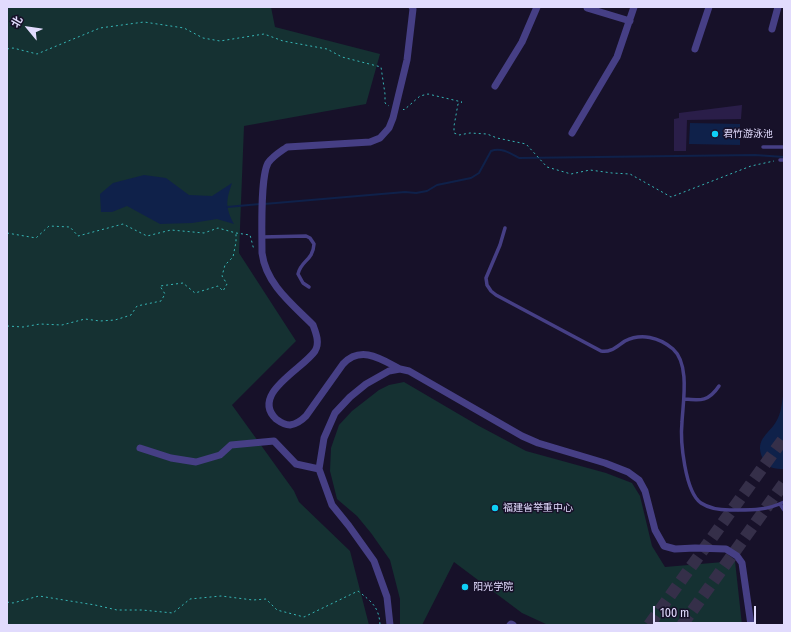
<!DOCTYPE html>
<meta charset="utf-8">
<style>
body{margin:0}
#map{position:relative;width:791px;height:632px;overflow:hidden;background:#171129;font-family:"Fira Sans Condensed","Noto Sans SC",sans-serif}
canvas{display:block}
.frame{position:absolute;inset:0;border:8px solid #e1dbfd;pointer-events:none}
.north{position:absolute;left:8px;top:8px;width:40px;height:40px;-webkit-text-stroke:3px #171129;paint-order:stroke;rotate:299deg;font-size:11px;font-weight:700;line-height:16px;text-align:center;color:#e1dbfd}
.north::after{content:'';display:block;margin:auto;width:14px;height:18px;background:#e1dbfd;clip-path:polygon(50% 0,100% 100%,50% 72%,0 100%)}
.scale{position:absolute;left:653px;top:606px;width:103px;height:18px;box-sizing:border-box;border:2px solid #e1dbfd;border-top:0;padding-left:5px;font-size:12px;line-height:14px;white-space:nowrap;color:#e1dbfd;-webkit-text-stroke:3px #171129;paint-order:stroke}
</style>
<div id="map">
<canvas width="791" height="632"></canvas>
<div class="frame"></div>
<div class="north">北</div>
<div class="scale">100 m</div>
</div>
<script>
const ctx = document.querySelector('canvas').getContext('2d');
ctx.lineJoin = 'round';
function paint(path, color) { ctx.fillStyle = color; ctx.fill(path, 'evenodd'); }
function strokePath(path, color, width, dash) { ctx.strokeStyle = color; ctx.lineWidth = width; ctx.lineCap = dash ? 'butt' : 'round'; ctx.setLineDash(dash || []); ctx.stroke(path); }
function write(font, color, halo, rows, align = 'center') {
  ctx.font = font + ' "Fira Sans Condensed","Noto Sans SC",sans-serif'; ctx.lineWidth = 3; ctx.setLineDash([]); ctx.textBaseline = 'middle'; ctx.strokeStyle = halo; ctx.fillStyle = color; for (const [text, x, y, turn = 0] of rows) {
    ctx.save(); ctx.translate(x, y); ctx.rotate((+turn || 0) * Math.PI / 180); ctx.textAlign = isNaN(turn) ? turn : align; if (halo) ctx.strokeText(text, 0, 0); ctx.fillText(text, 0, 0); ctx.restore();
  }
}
const green = new Path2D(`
 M7 7H271L275 27 380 54 366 104 244 126 239 253 296 341 232 405 294 491 299 502 350 551 369 625H7Z
 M404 382 479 426 526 451 606 473 632 483 640 496 652 546 665 567 735 561 742 625H548L522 613 454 562 422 625H400V599L390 560 371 533 357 516 337 499 330 471 331 448 339 425 352 411 379 390 389 385Z`);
const water = new Path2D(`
 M690 123 740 124V145L689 144Z
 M144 175 166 178 189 195 212 196 232 183C226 201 225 207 234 224L217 219 192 223 160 224 127 206 112 212H101L100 194 113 183Z
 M784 391V469C775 469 767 468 763 459 753 438 771 434 778 418 782 410 782 399 784 391Z`);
const stream = new Path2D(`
 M264 204 405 192 416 193 427 191 437 185 471 178 479 173 491 151C501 147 510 153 519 158L755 155 784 157
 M227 207 260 204`);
const building = new Path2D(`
 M742 105 741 119 687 120 686 151H674V119L679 118V113Z`);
const highwayTunnel = new Path2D(`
 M649 625 784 438
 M682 625 784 483`);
const path = new Path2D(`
 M7 49 13 48 37 54 100 28 144 22 184 28 203 38 220 41 264 34 283 41 327 49 342 57 381 67 385 94V103L389 106
 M403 109 404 110 420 96 428 94 462 102 458 104 454 126V133L459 135 470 133 487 134 497 138 526 144 547 167 571 174 590 170 612 173 630 174 671 197 751 166 774 161
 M7 233 36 238 49 226 70 227 78 236 123 224 147 236 171 230 204 233 218 228 236 233 250 235 254 250
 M7 326 23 327 40 324 62 325 85 319 100 321 115 320 131 315 137 306 161 301 165 294 160 286 183 283 195 293 218 286 223 291 227 284 222 276 225 265 233 257 236 242V233
 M7 602 13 603 39 596 95 605 117 610H142L173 613 190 599 221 596 253 600 266 599 277 610 304 617 358 591C372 602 379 607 380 625`);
const lane = new Path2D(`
 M763 147H784
 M780 160H784
 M505 228 500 245 486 278 487 285 491 291 496 295 601 351C611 353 617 346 625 341 641 333 659 337 673 349 690 364 683 402 682 422 680 441 685 492 701 503 710 509 720 510 730 510 751 510 765 511 784 502
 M262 237 306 236 310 238 314 244C313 261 301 260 298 274L303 283 309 287
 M685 399C701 401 709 401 719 386
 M780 504 784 510`);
const street = new Path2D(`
 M587 7V8L630 21
 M772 29 778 7
 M695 49 709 7
 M495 86 522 42 537 7
 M572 133 617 57 634 7
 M400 369C381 359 361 345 343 364L306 416C301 421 297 424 290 425 285 425 280 422 276 419 250 394 303 369 315 351 320 343 316 333 313 325 292 304 266 284 262 253 262 233 260 178 268 163 273 156 280 152 287 147L370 142 380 138 389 128 393 118 407 60 413 9 412 7
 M140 448 171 458 196 462 220 455 231 445 274 441 296 464 319 469
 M390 625 387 597 374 561 349 526 332 505 319 469 324 438 335 413 350 397 366 384 389 371 400 369 409 371 522 436 538 443 605 463 628 472 639 480 645 491 655 530 664 546 675 549 695 548 726 549 737 556 742 563 751 625
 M510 625 511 624 513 625`);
const markers = [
 [715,134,4,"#0fcff5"],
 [495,508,4,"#0fcff5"],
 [465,587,4,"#0fcff5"]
];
const poiNames = [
 ["君竹游泳池",723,134],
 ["福建省举重中心",503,508],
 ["阳光学院",473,587]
];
paint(green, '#153132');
paint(water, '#0f214a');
strokePath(stream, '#0f214a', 2);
paint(building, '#2a1e49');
strokePath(highwayTunnel, '#352f49', 12, [12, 6]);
strokePath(path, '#36b6b6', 1, [2, 3]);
strokePath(lane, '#463f85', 3.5);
strokePath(street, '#463f85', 7);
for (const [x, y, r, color] of markers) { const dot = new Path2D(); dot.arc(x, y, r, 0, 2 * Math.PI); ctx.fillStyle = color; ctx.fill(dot); strokePath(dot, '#171129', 1.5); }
write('10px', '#e1dbfd', '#171129', poiNames, 'left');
</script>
